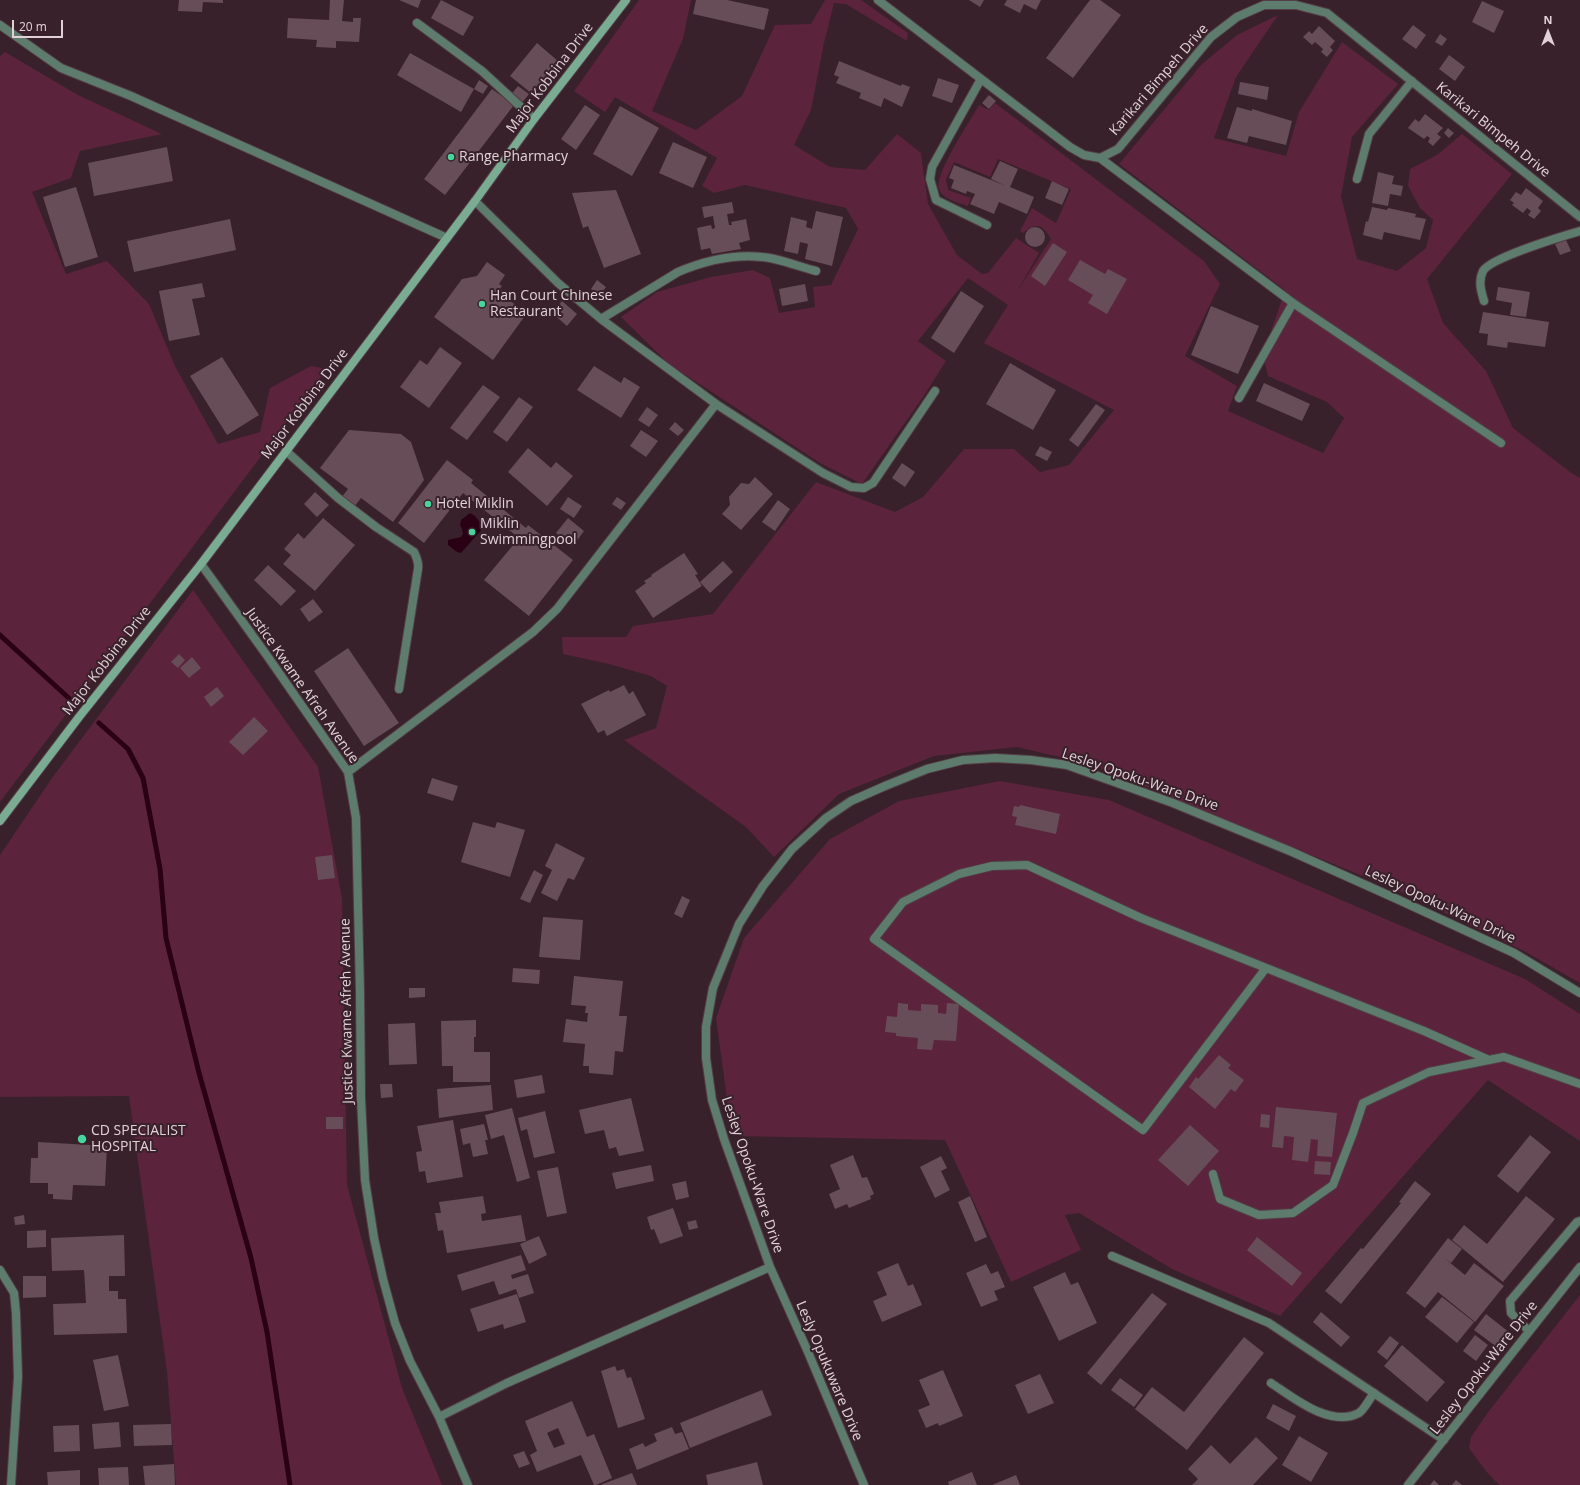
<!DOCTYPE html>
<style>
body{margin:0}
#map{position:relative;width:1580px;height:1485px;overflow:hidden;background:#38212a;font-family:"Open Sans",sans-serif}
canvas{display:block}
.north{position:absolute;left:1528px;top:12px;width:40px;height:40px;-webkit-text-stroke:3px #38212a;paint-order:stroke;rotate:0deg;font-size:11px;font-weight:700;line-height:16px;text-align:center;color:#e1d1d7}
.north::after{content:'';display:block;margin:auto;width:14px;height:18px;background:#e1d1d7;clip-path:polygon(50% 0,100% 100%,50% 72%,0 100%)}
.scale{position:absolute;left:12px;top:20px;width:51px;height:18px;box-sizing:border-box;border:2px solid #e1d1d7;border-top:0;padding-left:5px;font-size:12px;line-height:14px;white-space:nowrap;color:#e1d1d7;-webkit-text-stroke:3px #38212a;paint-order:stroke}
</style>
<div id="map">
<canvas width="1580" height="1485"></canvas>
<div class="north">N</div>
<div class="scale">20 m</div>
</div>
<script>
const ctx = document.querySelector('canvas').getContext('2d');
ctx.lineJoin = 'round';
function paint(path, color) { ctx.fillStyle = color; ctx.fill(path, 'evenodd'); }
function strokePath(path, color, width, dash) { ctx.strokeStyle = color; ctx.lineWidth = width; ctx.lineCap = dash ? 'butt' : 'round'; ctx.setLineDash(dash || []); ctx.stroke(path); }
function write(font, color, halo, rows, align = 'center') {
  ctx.font = font + ' "Open Sans",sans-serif'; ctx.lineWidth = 4; ctx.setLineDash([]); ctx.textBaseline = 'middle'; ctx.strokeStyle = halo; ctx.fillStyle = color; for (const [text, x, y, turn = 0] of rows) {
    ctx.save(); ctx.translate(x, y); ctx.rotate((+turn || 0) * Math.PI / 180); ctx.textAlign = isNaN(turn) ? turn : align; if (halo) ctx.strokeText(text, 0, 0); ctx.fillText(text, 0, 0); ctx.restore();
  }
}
const green = new Path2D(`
 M639 0H691L683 39 652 111 696 130 742 96 775 25 811 24 825 0H861L908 33 907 41 846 4 834 3 824 43 811 110 794 145 830 167 865 170 897 134 921 153 928 204 957 255 982 274 988 273 1016 238 1039 253 1018 290 1051 239C1042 224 1037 222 1023 233L1020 231 1032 208 1056 223 1071 189 998 159 990 177 954 162 946 180 948 190 971 198 968 206C959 203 942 199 939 189 934 174 971 120 979 105L989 110 995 103 1204 261 1220 284 1185 356 1237 386 1228 411 1323 453 1344 418 1327 402 1268 376 1263 355 1285 290 1119 164 1202 64 1237 35 1278 15 1236 77 1214 138 1286 156 1299 112 1342 42 1398 84 1352 137 1341 196 1357 259 1397 271 1426 248 1433 220 1420 208 1408 186 1410 169 1437 155 1462 134 1512 174 1427 279 1443 323 1486 371 1513 428 1570 472 1580 478V983L1524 951 1399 891 1093 765 1017 747 934 756 839 794 774 857 746 827 624 740 656 728 667 686 651 676 609 664 563 654 562 637H626L633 626 713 614 816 482 895 512 923 497 964 449H1014L1040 472 1069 465 1114 410 984 343 1008 305 968 278 918 341 946 361 923 397 862 484 820 463 669 364 621 317 657 292 711 277 753 270 770 278 779 313 815 307 813 287 831 285 858 229 846 208 745 185 714 193 702 186 717 158 615 97 605 112 574 91Z
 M5 52 78 95 162 134 80 151 71 178 32 192 66 274 107 261 149 304 175 366 218 444 260 432 270 388 311 366 327 369 0 802V56Z
 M193 590 318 767 342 899 347 1185 402 1388 442 1485H176L167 1372 129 1096 0 1097V855L52 778Z
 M1000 781 1109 800 1525 979 1580 1014V1141L1488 1080 1280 1316 1172 1269 1079 1213 1065 1215 1081 1250 1011 1282 945 1140 732 1136 716 1018 744 938 830 839 899 801Z
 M1580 1295V1485H1500C1487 1475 1479 1461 1469 1448L1471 1437 1489 1411Z`);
const water = new Path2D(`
 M470 513 475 516 484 527 461 553 457 552 448 545V540L461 537 463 534 462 529 460 525 461 520Z`);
const stream = new Path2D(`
 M0 635 72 701
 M99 723 128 749 143 778 160 869 166 938 199 1073 251 1258 267 1332 290 1485`);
const building = new Path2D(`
 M179 0H223V3L203 2 202 12 178 11Z
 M330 0H344L342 21 353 22V18H361L359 42 336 41V48L316 47 317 40 287 38 288 18 329 20Z
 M399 0H421L418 8Z
 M441 0 474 17 463 36 431 18Z
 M696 0H727L769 9 764 30 693 14Z
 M969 0H984L980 7Z
 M1007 0H1041L1036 10 1024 4 1020 13 1004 5Z
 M1090 0H1100L1121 15 1073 78 1046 58Z
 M1482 1 1504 11 1494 33 1472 22Z
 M1413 25 1426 35 1416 49 1402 39Z
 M1319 26 1335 41 1330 47 1333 50 1327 57 1321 52 1323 49 1315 42 1312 45 1303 37 1309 31 1312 34Z
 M1440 34 1447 39 1442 46 1435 42Z
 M537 43 558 61 531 93 510 76Z
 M410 53 474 89 461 112 397 75Z
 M1449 55 1465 67 1455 81 1439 69Z
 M839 61 901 86 902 84 910 87 902 107 884 98 881 107 859 98 861 93 836 83 839 77 834 75Z
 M938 78 959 85 952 103 932 96Z
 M479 80 488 86 483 94 474 89Z
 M1240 82 1269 87 1267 100 1238 94Z
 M518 86 529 94 521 104 510 96Z
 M492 89 514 105 445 195 424 179Z
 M989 95 996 101 989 109 982 103Z
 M585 105 600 115 576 150 561 139Z
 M620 106 659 128 632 176 593 154Z
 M1237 107 1252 111V109L1292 121 1286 145 1249 136 1247 143 1227 138Z
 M1425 114 1443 128 1437 134 1441 137 1433 146 1428 142 1430 138 1427 136 1424 139 1408 128 1415 119 1419 122Z
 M1448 128 1454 133 1449 138 1444 133Z
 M673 142 707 157 693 188 659 173Z
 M167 147 173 181 94 196 88 163Z
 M1000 161 1018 169 1010 187 1034 197 1027 214 999 202 994 214 970 204 975 194 967 191 966 194 951 188 954 180 949 178 954 165 1006 186 991 179Z
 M1378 172 1394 176 1392 184 1403 186 1401 196 1390 194 1388 206 1372 203Z
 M1052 181 1069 189 1062 205 1045 198Z
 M76 187 98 257 65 267 43 197Z
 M1526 188 1543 201 1538 208 1541 211 1534 219 1528 215 1531 211 1527 208 1523 213 1512 205 1514 203 1510 200 1516 192 1521 195Z
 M616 190 641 254 604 268 588 226 583 228 572 193Z
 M732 202 734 213 727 214 729 225H732L731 222 746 219 750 240 739 243 741 249 712 254 710 248 701 250 697 228 711 225 712 229 715 228 713 216 704 218 702 207Z
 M1372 207 1387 210 1388 208 1416 214 1415 217 1426 219 1420 240 1384 232 1382 240 1363 235 1366 221 1368 222Z
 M816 211 843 217 832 266 805 259 808 244 800 242 798 254 784 251 791 217 807 221 806 227 812 229Z
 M230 219 236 250 134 272 127 241Z
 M1025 237a10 10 0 1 1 20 0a10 10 0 1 1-20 0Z
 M1566 240 1571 251 1560 255 1555 244Z
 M1053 243 1067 252 1045 286 1031 276Z
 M1080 260 1105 274 1108 269 1127 279 1107 314 1088 303 1093 295 1068 280Z
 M487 262 505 275 499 284 502 286 500 289 508 295 506 298 527 313 493 360 434 317 462 279 477 276Z
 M597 280 606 287 600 295 591 289Z
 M202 283 205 297 192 299 200 335 169 341 159 291Z
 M805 284 808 301 782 306 779 289Z
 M1498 287 1530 292 1526 317 1510 315 1512 303 1496 300Z
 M961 291 984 306 954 353 931 338Z
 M562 301 577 314 567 326 552 313Z
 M1211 306 1259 326 1238 374 1191 355Z
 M1483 312 1549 322 1545 347 1508 342 1507 348 1487 345 1488 334 1479 333Z
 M440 347 462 363 429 408 400 387 420 360 427 365Z
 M222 357 259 415 227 435 190 376Z
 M1010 363 1056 390 1033 430 986 404Z
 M594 366 621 383 624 377 640 387 621 418 577 390Z
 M1264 383 1310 404 1302 421 1256 401Z
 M483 385 500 397 467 440 450 428Z
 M519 397 533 407 507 442 493 432Z
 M1096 404 1105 410 1078 447 1069 440Z
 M647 407 658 415 649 427 638 420Z
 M675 422 684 430 678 436 669 429Z
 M349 430 401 434 411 442 424 480 393 522 361 498 354 507 341 498 348 489 320 468Z
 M641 430 658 441 646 457 630 446Z
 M1040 446 1052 452 1047 461 1035 455Z
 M528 448 551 468 556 462 573 476 547 506 508 472Z
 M447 460 473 480 471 483 526 528 528 525 573 560 529 616 484 580 519 538 463 493 424 543 398 523Z
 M902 463 915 472 905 487 892 478Z
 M755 477 773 494 741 530 722 514 730 505 729 497 741 483 749 484Z
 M315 492 329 505 317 517 304 504Z
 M568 497 582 506 574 518 560 509Z
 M617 497 626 503 621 510 612 504Z
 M778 500 790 509 775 531 762 522Z
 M323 518 355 545 315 591 283 564 291 555 284 549 298 533 304 539Z
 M568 518 584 531 573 546 556 533Z
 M684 553 698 574 695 575 702 586 653 618 635 591 646 583 644 581 652 576 651 575Z
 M723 561 733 572 710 593 700 582Z
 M268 565 296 591 281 606 254 580Z
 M313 599 323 612 309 622 300 609Z
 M348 648 399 723 364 746 314 671Z
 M179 654 185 660 178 668 171 662Z
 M192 657 201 668 189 678 180 668Z
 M624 685 629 694 633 691 646 715 607 736 604 730 598 733 581 704 609 690 610 692Z
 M217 687 224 696 211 707 204 697Z
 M254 717 268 731 243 755 229 742Z
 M432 778 458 786 453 801 427 793Z
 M1020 805 1060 814 1056 834 1015 825 1017 817 1012 816 1014 806 1019 807Z
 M473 822 495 828 497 822 525 830 510 877 461 862Z
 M556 843 585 858 574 880 568 878 557 901 541 893 552 870 545 866Z
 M332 855 335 878 318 880 315 857Z
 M534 870 543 875 530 903 520 899Z
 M682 896 690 900 682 918 674 914Z
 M543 917 583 920 580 960 539 957Z
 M513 968 540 970 539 984 512 982Z
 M574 976 623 981 619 1016H627L623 1052 615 1051 613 1075 589 1073V1066H583L585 1044 563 1042 566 1019 587 1022 588 1013H585L586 1006 571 1005Z
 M409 988H425V997L409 998Z
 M898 1003 908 1004V1010L921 1011V1004L938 1005V1013L946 1014 947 1003 959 1004 956 1041 934 1040 932 1050 917 1049 918 1038 896 1036V1033L885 1032 887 1016 897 1017Z
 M476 1020V1037H474V1052H490V1082H453V1066H442L441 1021Z
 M415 1023 417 1064 389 1065 388 1024Z
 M1219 1055 1231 1065 1228 1068 1244 1080 1235 1092 1231 1089 1215 1109 1189 1087 1196 1077 1198 1079Z
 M542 1075 545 1093 517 1098 514 1080Z
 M380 1084H392L393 1097 381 1098Z
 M491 1085 493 1110 439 1118 437 1089Z
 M631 1098 644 1151 619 1156 616 1147 609 1149 604 1130 585 1134 579 1110Z
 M1276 1107 1337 1113 1332 1157 1317 1156 1318 1140 1311 1139 1308 1162 1292 1160 1294 1137 1284 1136 1283 1148 1272 1147Z
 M512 1108 530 1178 517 1182 504 1135 491 1139 485 1115Z
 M545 1111 555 1153 534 1158 527 1129 521 1131 518 1118Z
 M1261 1114 1270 1115 1269 1128 1260 1127Z
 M326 1117H343V1129H326Z
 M453 1120 463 1177 427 1183 425 1171 419 1172 416 1152 422 1151 417 1126Z
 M484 1124 488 1140H485L488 1154 473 1157 470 1143 463 1145 460 1129Z
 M1190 1125 1219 1151 1188 1186 1158 1160Z
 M1530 1135 1551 1152 1518 1193 1497 1176Z
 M38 1142 107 1146 105 1186 73 1185 72 1200 53 1199V1194H48V1183H30L31 1158H38Z
 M853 1155 862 1178 867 1177 874 1194 870 1196 871 1199 849 1208 847 1204 835 1209 829 1194 840 1189 830 1165Z
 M941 1156 947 1168 941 1171 950 1190 935 1198 920 1167Z
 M1315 1161 1331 1162 1330 1175 1314 1174Z
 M651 1165 654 1181 616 1189 612 1173Z
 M558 1167 567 1213 547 1217 537 1171Z
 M686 1181 689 1197 676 1200 672 1184Z
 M1415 1181 1431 1194 1341 1304 1325 1291 1361 1248 1363 1249 1401 1203 1399 1202Z
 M483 1196 486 1213 481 1214 482 1221 521 1215 526 1241 447 1253 443 1230 438 1231 435 1213H441L439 1202Z
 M970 1196 987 1237 975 1242 958 1202Z
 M1526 1196 1555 1219 1503 1282 1452 1240 1464 1225 1487 1244Z
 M673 1208 683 1236 660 1244 654 1229 651 1230 647 1217Z
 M24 1215 25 1224 15 1225 14 1217Z
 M696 1220 698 1228 689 1230 687 1222Z
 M46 1230V1247L27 1248V1231Z
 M124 1235 125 1276H109V1291H118V1299H126L127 1333 54 1335 53 1304 86 1303 84 1270 52 1271 51 1238Z
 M539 1236 547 1255 529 1264 520 1244Z
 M1257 1237 1302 1273 1292 1286 1247 1250Z
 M1448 1238 1462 1249 1451 1263 1443 1257 1465 1275 1474 1263 1504 1286 1475 1322 1438 1292 1425 1308 1406 1293Z
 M521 1255 526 1270 511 1275 512 1279 528 1274 534 1293 519 1298 516 1289 499 1295 494 1281 462 1291 457 1275Z
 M898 1263 908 1286 913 1284 922 1305 882 1322 873 1301 887 1295 877 1272Z
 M986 1264 991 1274 998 1271 1005 1287 994 1291 998 1300 981 1307 966 1273Z
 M1065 1272 1071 1285 1078 1282 1097 1323 1059 1341 1033 1287Z
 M23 1276H46V1297L23 1298Z
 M1152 1293 1167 1304 1101 1385 1087 1373Z
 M517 1294 526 1322 504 1329 503 1324 478 1332 470 1309Z
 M1442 1297 1474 1322 1457 1343 1425 1317Z
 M1321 1312 1350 1337 1341 1347 1313 1322Z
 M1486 1314 1510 1333 1498 1348 1474 1330Z
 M1475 1335 1488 1345 1476 1361 1463 1351Z
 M1390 1336 1399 1343 1387 1360 1377 1352Z
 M1244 1337 1264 1353 1187 1450 1135 1409 1152 1387 1184 1412Z
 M1402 1345 1445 1382 1427 1402 1384 1366Z
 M118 1355 129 1406 104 1411 93 1360Z
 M615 1366 617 1371 624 1369 627 1378 631 1377 645 1419 618 1428 601 1371Z
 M943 1370 963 1416 939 1426 938 1423 926 1428 918 1410 930 1405 919 1380Z
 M1040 1374 1054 1403 1028 1414 1015 1385Z
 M1120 1378 1143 1395 1134 1407 1111 1390Z
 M762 1390 772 1415 690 1448 680 1423Z
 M572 1401 587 1437 594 1434 612 1478 596 1485H594L581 1455 537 1472 530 1455 537 1451 525 1421ZM558 1428 565 1444 554 1448 547 1433Z
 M1273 1404 1296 1416 1289 1431 1266 1418Z
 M119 1422 121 1447 94 1449 92 1424Z
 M171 1424 172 1445 134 1446 133 1425Z
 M79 1425 80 1451 54 1452 53 1426Z
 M672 1427 675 1434 682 1432 689 1449 637 1470 629 1449 643 1443 645 1447 657 1441 654 1434Z
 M1299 1436 1328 1453 1311 1482 1282 1465Z
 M1256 1437 1278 1458 1253 1485H1192L1198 1479 1188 1469 1211 1445 1230 1464Z
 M524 1451 530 1464 519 1468 513 1455Z
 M757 1462 763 1485H708L706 1475Z
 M174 1464 175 1485H145L143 1466Z
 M128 1467 129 1485H99L98 1468Z
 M80 1470V1485H48L47 1472Z
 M972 1472 977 1485H949L948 1482Z
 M632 1473 637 1485H600Z
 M1016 1475 1020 1485H992Z
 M1434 1480 1439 1485H1430Z
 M1456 1480 1462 1485H1452Z`);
const lane = new Path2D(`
 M1239 398 1293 303
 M286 451 338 498 376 527 414 552C417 558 419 563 418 569L399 689
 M1529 1331 1511 1313 1510 1301 1577 1222 1580 1221
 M1271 1383C1294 1398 1330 1428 1359 1413 1364 1410 1370 1398 1374 1393`);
const street = new Path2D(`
 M878 0 1070 147 1084 155 1100 158 1118 149 1211 37 1237 17 1264 5H1296L1327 13 1580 217
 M417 23 482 71 534 119
 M0 25 61 68 131 96 447 238
 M981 79 932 167 930 179 936 200 987 225
 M1100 158 1293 303 1501 443
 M1357 179 1369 134 1412 81
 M475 201 558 283 601 319 716 404 823 473 851 487 864 488 873 483 935 391
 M1484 301C1481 291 1478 281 1483 271 1490 258 1563 236 1580 231
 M601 319 678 272C704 261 734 254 762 257 778 258 800 267 816 271
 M201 564 268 657 348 772 356 818 360 992 361 1099 365 1180 374 1238 383 1279 395 1323 410 1361 439 1417 468 1485
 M348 772 533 632 557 609 716 404
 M1266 968 1143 1130 874 939 903 902 959 874 992 866 1027 865 1141 918 1424 1031 1489 1060
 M1213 1174 1220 1199 1259 1215 1293 1213 1333 1185 1353 1133 1363 1103 1429 1072 1504 1057 1580 1084
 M1112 1256 1269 1323 1444 1440
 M0 1270 14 1293 16 1313 18 1377 11 1485
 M439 1417 507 1383 770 1267
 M864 1485 808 1352 770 1267 724 1139 712 1100 706 1058V1027L713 988 739 924 763 886 792 849 826 818 851 801 885 786 927 769 963 760 995 758 1031 760 1067 765 1173 803 1290 851 1399 900 1514 953 1580 993
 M1408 1485 1580 1267`);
const secondary = new Path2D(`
 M0 821 79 717 201 564 475 201 534 119 626 0`);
const markers = [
 [451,157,4,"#49d49d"],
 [482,304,4,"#49d49d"],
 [428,504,4,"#49d49d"],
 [472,532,4,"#49d49d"],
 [82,1139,5,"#49d49d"]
];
const streetNames = [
 ["Major Kobbina Drive",550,78,-53],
 ["Karikari Bimpeh Drive",1159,80,-49],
 ["Karikari Bimpeh Drive",1493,130,39],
 ["Major Kobbina Drive",305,404,-53],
 ["Major Kobbina Drive",107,661,-52],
 ["Justice Kwame Afreh Avenue",302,686,55],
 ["Lesley Opoku-Ware Drive",1140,780,19],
 ["Lesley Opoku-Ware Drive",1440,905,25],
 ["Justice Kwame Afreh Avenue",347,1011,-91],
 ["Lesley Opoku-Ware Drive",752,1175,71],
 ["Lesley Opoku-Ware Drive",1484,1368,-52],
 ["Lesly Opukuware Drive",829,1371,67]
];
const poiNames = [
 ["Range Pharmacy",459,157],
 ["Han Court Chinese",490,296],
 ["Restaurant",490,312],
 ["Hotel Miklin",436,504],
 ["Miklin",480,524],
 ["Swimmingpool",480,540],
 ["CD SPECIALIST",91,1131],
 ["HOSPITAL",91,1147]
];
paint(green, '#5c233c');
paint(water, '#2a0114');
strokePath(stream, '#2a0114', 5);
paint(building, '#674d57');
strokePath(lane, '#533d46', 10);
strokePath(street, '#533d46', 10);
strokePath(secondary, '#533d46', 10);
strokePath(lane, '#5e7c6d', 8);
strokePath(street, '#5e7c6d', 8);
strokePath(secondary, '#7aab93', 8);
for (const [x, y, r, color] of markers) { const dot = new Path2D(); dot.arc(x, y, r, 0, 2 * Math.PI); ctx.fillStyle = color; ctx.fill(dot); strokePath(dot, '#38212a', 1.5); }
write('14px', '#e1d1d7', '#38212a', streetNames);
write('14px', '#e1d1d7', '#38212a', poiNames, 'left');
</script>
